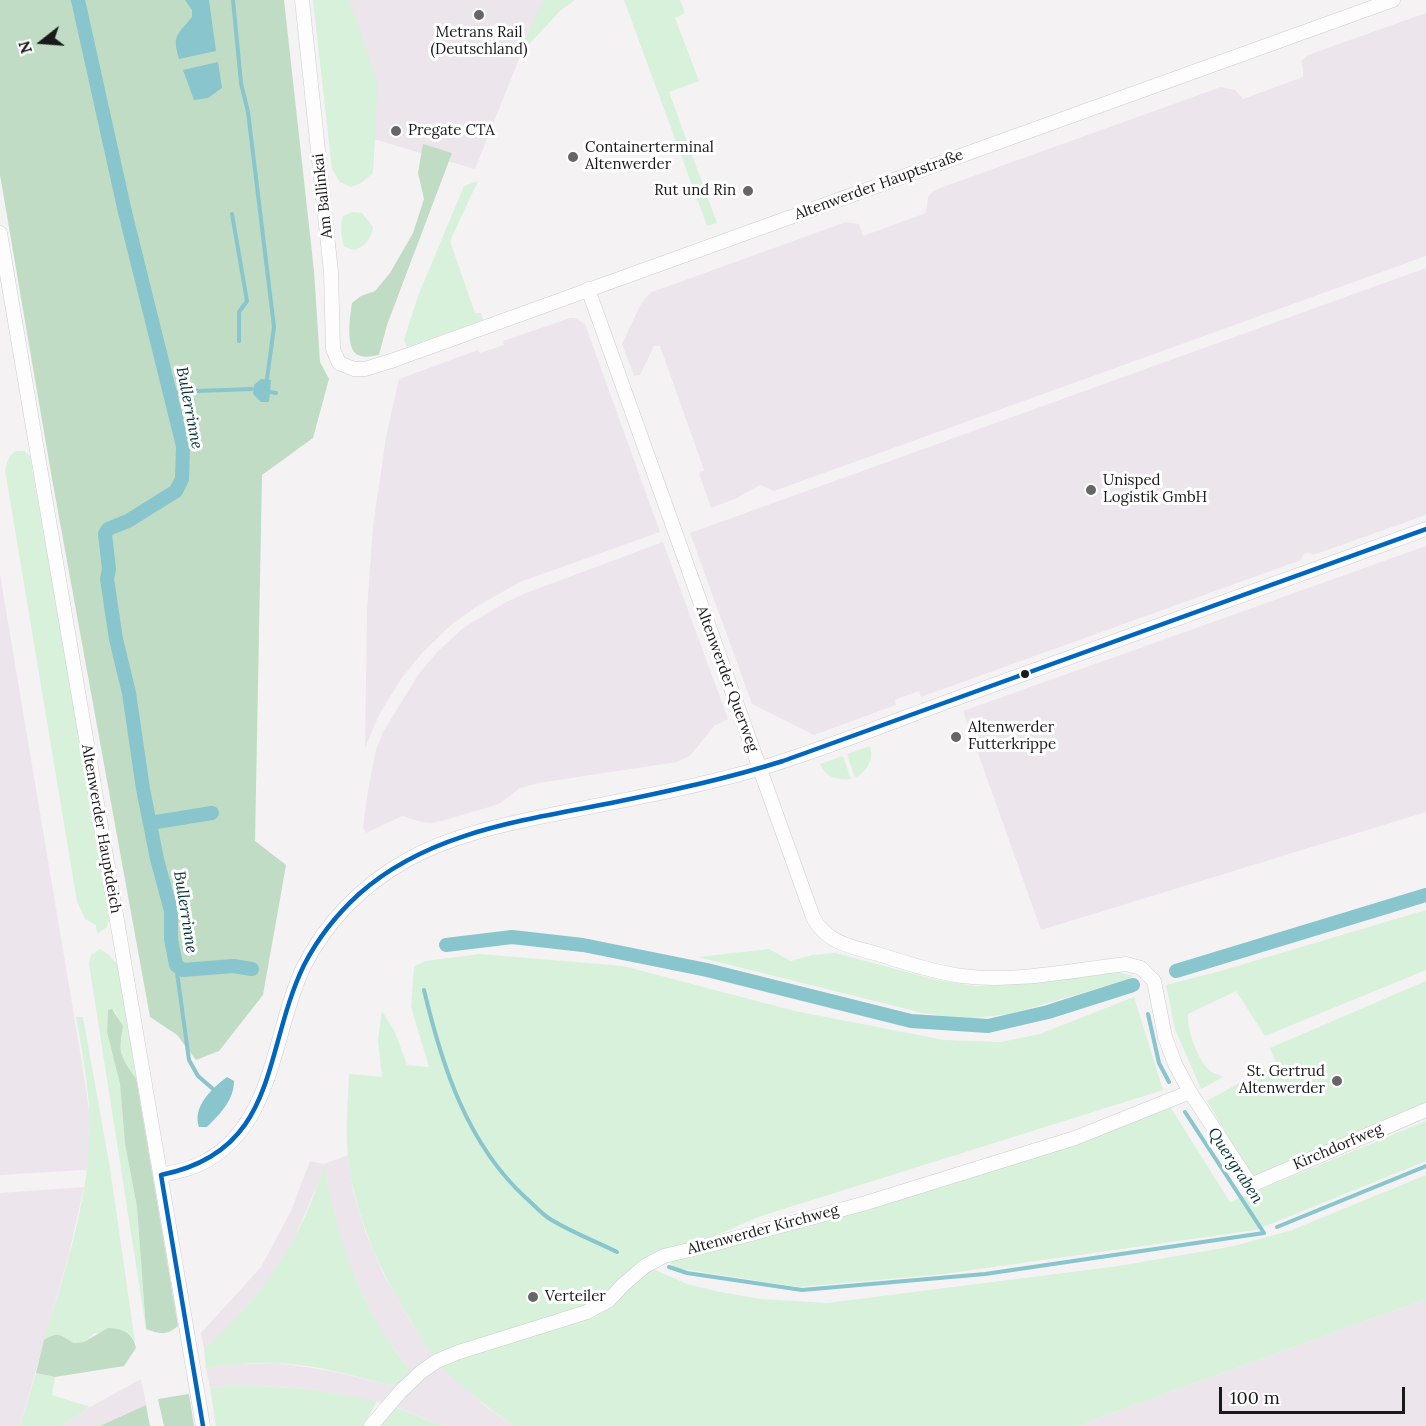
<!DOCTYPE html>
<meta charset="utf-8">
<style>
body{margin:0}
#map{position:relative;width:1426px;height:1426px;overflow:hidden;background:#f5f2f4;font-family:Lora,serif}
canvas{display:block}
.north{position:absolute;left:12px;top:12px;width:60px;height:60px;-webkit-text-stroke:4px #fff;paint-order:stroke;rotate:253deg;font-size:16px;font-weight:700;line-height:24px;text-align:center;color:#1a191a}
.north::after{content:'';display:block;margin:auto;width:21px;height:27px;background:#1a191a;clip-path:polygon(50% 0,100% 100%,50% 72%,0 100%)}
.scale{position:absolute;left:1219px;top:1387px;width:186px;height:27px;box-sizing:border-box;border:3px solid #1a191a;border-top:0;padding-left:8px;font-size:18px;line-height:21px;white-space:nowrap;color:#1a191a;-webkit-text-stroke:4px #fff;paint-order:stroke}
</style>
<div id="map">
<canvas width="1426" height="1426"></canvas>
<div class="north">N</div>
<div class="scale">100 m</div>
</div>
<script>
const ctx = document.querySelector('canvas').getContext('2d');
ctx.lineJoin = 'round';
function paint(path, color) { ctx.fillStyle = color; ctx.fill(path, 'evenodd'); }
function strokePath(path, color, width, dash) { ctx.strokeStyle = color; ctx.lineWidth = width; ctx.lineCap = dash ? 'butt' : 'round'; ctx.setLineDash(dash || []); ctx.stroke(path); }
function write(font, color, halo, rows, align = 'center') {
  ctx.font = font + ' Lora,serif'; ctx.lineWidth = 6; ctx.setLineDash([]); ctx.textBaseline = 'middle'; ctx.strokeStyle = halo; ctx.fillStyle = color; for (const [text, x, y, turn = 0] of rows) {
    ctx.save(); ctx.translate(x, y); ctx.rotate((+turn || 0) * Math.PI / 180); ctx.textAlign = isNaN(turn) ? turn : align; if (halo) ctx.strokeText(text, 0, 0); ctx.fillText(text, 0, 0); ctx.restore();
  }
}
const built = new Path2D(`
 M313 0H572L527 39 475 169 373 139 329 136Z
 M1426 13V256L774 491 760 485 735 499 711 508 699 473 704 470 660 346H654L640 375 634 376 622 344 641 304 646 297 652 292 846 222 859 224 863 236 926 213 928 197 932 192 940 188 1221 87 1235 90 1243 99 1303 77V68L1301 61 1308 55Z
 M1426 268V515L1313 555 1309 553 1304 554 1301 560 921 697 919 691 905 696 895 700 896 705 814 735 752 704 690 533Z
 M570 318H575L585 324 660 532 520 582 476 607 451 625 423 652 401 679 379 715 365 748 367 610 373 526 386 437 399 379 478 350 480 353 504 345 503 341Z
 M663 542 728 719 714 726 690 756 677 762 538 783 520 788 499 804 445 820 432 823 422 822 402 816 366 833 363 827 368 790 376 750 383 732 418 675 437 652 463 628 506 602 526 593Z
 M1426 546V812L1041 930 963 711Z
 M0 574 83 1069 98 1169 0 1175Z
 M348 1155 353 1191 365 1231 383 1273 408 1317 437 1361 485 1406 514 1426H442L389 1404 310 1389 238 1385 210 1388 206 1368 233 1364 277 1363 331 1371 395 1386 411 1373 376 1323 345 1257 331 1205 324 1165 319 1181 294 1239 273 1275 230 1326 204 1349 201 1333 261 1267 291 1211 310 1161 324 1164Z
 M84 1187 68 1258 20 1426H0V1193Z
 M1426 1299V1426H1077Z
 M141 1379 146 1405 100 1426H61L90 1407Z`);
const green = new Path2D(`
 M313 0H349L378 83 373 173 361 183 351 187 340 182 332 169Z
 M544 0H575L560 11 518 56 534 18Z
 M624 0H680L685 13 675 18 699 81 669 92 717 223 707 226Z
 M478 181 450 241 475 313H481L483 320 407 347 404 340 418 296 464 186Z
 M352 212 362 213 373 227C371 239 366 245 355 250L344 247C341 236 340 226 343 216Z
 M15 451H25L30 456 110 915 107 927 97 934 96 925 85 919 77 901 5 470 9 457Z
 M870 746C874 760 867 771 855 778L847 754Z
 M843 756 851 779C837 780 826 778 820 764Z
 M1426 910V970L1265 1036 1236 991 1188 1014C1187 1030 1197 1059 1210 1071 1213 1073 1219 1075 1223 1077L1201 1089 1175 1029 1166 985 1224 970Z
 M100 949 108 954 118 965 136 1078 122 1060 117 1014 112 1009 108 1010 107 1032 120 1084 125 1144 137 1207 146 1329 89 964 91 955Z
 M769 949 791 961 812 955 835 953 937 980 975 986 1007 985 1115 971 1133 976 1127 980 1010 1014 966 1019 923 1013 698 957Z
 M480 954 623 966 795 1011 944 1040 1001 1042 1040 1034 1134 997 1163 1090 758 1217 646 1266 687 1284 720 1292 761 1299 827 1303 1119 1266 1234 1246 1292 1230 1426 1175V1299L1077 1426H514C487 1407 459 1386 437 1361 428 1350 422 1338 414 1326 381 1274 355 1218 348 1157 345 1130 348 1102 349 1074L382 1077 378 1040 382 1011 395 1032 407 1065 429 1067 411 1007 414 967 425 961Z
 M1426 981V1103L1253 1178 1207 1101 1260 1071 1277 1066 1270 1048Z
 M76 1017H83L110 1168 135 1342 130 1334 95 1333 84 1342 74 1343 66 1339 44 1340C63 1278 84 1214 89 1149 92 1104 84 1061 76 1017Z
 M1171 1108 1230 1202 1426 1121V1161L1256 1230 944 1274 799 1287 675 1268 669 1261 1077 1140Z
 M324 1164C338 1245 360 1307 411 1372L395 1386C356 1377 316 1364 276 1363 253 1362 229 1365 206 1368L204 1349C261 1299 304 1237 324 1164Z
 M36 1373 55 1377 52 1395 90 1407 61 1426H20Z
 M238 1385 310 1389 377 1401 363 1426H216L210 1388Z
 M395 1407 442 1426H377Z`);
const forest = new Path2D(`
 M0 0H284L314 271 320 362 329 379 313 438 262 475 255 841 286 865 263 995 219 1051 196 1060 177 1035 150 1017 51 473 0 175Z
 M423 144 452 153 387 325 379 355C372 356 361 359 355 353 346 343 350 315 352 303L361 296 375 291 390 273 413 233 424 199 418 173Z
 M112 1009 123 1026C118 1052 120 1057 136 1078L178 1326C166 1336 160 1334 146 1329L137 1207 125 1144 120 1084 107 1032 108 1010Z
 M108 1328C122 1329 133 1332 136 1348L124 1366 55 1377 36 1373 44 1340C60 1330 60 1336 74 1343L84 1342Z
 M189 1394 194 1426H164L158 1399Z
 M146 1405 150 1426H100Z`);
const water = new Path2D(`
 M185 0H209L216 51 179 59C172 34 177 36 192 17V10Z
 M218 62 222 88 208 98 194 100 183 70Z
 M261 379 271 380 269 402H261L253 394 254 385Z
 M227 1077 234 1081C234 1100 220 1114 207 1127H199C192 1107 212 1088 227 1077Z`);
const stream = new Path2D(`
 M233 0 241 83 248 112 274 327 267 379
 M232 214 247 301 239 312V341
 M169 392 252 389
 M270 392 276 393
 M176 965 189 1060 198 1076 213 1089
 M424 990C442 1066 467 1144 526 1198 534 1205 542 1214 550 1219 571 1232 595 1241 617 1252
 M1148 1014 1159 1063 1169 1082
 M1277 1227 1426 1166
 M669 1267 687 1273 802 1290 985 1274 1264 1233 1185 1112`);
const canal = new Path2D(`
 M78 0 125 212 183 446 182 479 176 491 128 521 108 529 105 534 109 569 107 579 116 639 129 693 143 789 157 859 171 911V939L176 965 183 970 233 966 252 969
 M150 823 212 813
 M446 945 512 937 583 945 707 970 911 1021 988 1026 1048 1012 1133 985
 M1176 971 1426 895`);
const street = new Path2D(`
 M302 0 331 272 333 349 339 363 354 369H365L394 360 1393 0
 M0 233 203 1426
 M588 289 813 917C826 943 852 947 878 954 905 963 933 972 962 976 1016 983 1072 970 1126 964L1141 968 1154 981 1165 1037 1175 1064 1190 1092 1251 1185 1426 1110
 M161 1175C176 1172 191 1169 204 1162 275 1125 273 1030 304 966 327 921 363 885 407 860 450 836 501 825 550 815 618 801 688 789 755 770 829 748 901 718 974 692 1125 638 1275 583 1426 529
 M371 1426 400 1392 421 1372 437 1361 459 1352 587 1312 609 1300 624 1284 645 1266 664 1256 706 1246 866 1203 1075 1138 1190 1092`);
const bus1 = new Path2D(`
 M161 1175C280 1151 262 1052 304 965 318 938 337 914 359 894 428 832 524 820 611 803 669 791 726 779 783 761L1426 529
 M161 1175 203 1426`);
const markers = [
 [479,15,6,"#676566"],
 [396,131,6,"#676566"],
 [573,157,6,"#676566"],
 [748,191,6,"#676566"],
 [1091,490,6,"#676566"],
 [1025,674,5,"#1a191a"],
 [956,737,6,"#676566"],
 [1337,1081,6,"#676566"],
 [533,1297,6,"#676566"]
];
const poiNames = [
 ["Metrans Rail",479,33,"center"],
 ["(Deutschland)",479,50,"center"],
 ["Pregate CTA",408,131],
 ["Containerterminal",585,148],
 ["Altenwerder",585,165],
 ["Rut und Rin",736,191,"right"],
 ["Unisped",1103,481],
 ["Logistik GmbH",1103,498],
 ["Altenwerder",968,728],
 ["Futterkrippe",968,745],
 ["St. Gertrud",1325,1072,"right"],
 ["Altenwerder",1325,1089,"right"],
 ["Verteiler",545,1297]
];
const streetNames = [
 ["Altenwerder Hauptstraße",879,185,-20],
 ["Am Ballinkai",323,196,-96],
 ["Altenwerder Querweg",727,679,70],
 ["Altenwerder Hauptdeich",101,829,80],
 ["Kirchdorfweg",1338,1147,-23],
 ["Altenwerder Kirchweg",763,1230,-15]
];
const waterNames = [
 ["Bullerrinne",189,408,79],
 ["Bullerrinne",185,912,81],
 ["Quergraben",1235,1166,57]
];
paint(built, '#ede5ec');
paint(green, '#d7f1db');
paint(forest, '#c0dcc4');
paint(water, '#88c5cc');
strokePath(stream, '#88c5cc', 4);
strokePath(canal, '#88c5cc', 14);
strokePath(street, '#cecdce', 15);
strokePath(street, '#fefdfd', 14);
strokePath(bus1, '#0065bd', 4.5);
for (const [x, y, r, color] of markers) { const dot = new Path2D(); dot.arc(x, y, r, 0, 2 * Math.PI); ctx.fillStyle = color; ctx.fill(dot); strokePath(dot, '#fff', 2); }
write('15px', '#1a191a', '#fff', poiNames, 'left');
write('15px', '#1a191a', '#fff', streetNames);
write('italic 16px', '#053237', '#fff', waterNames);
</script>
